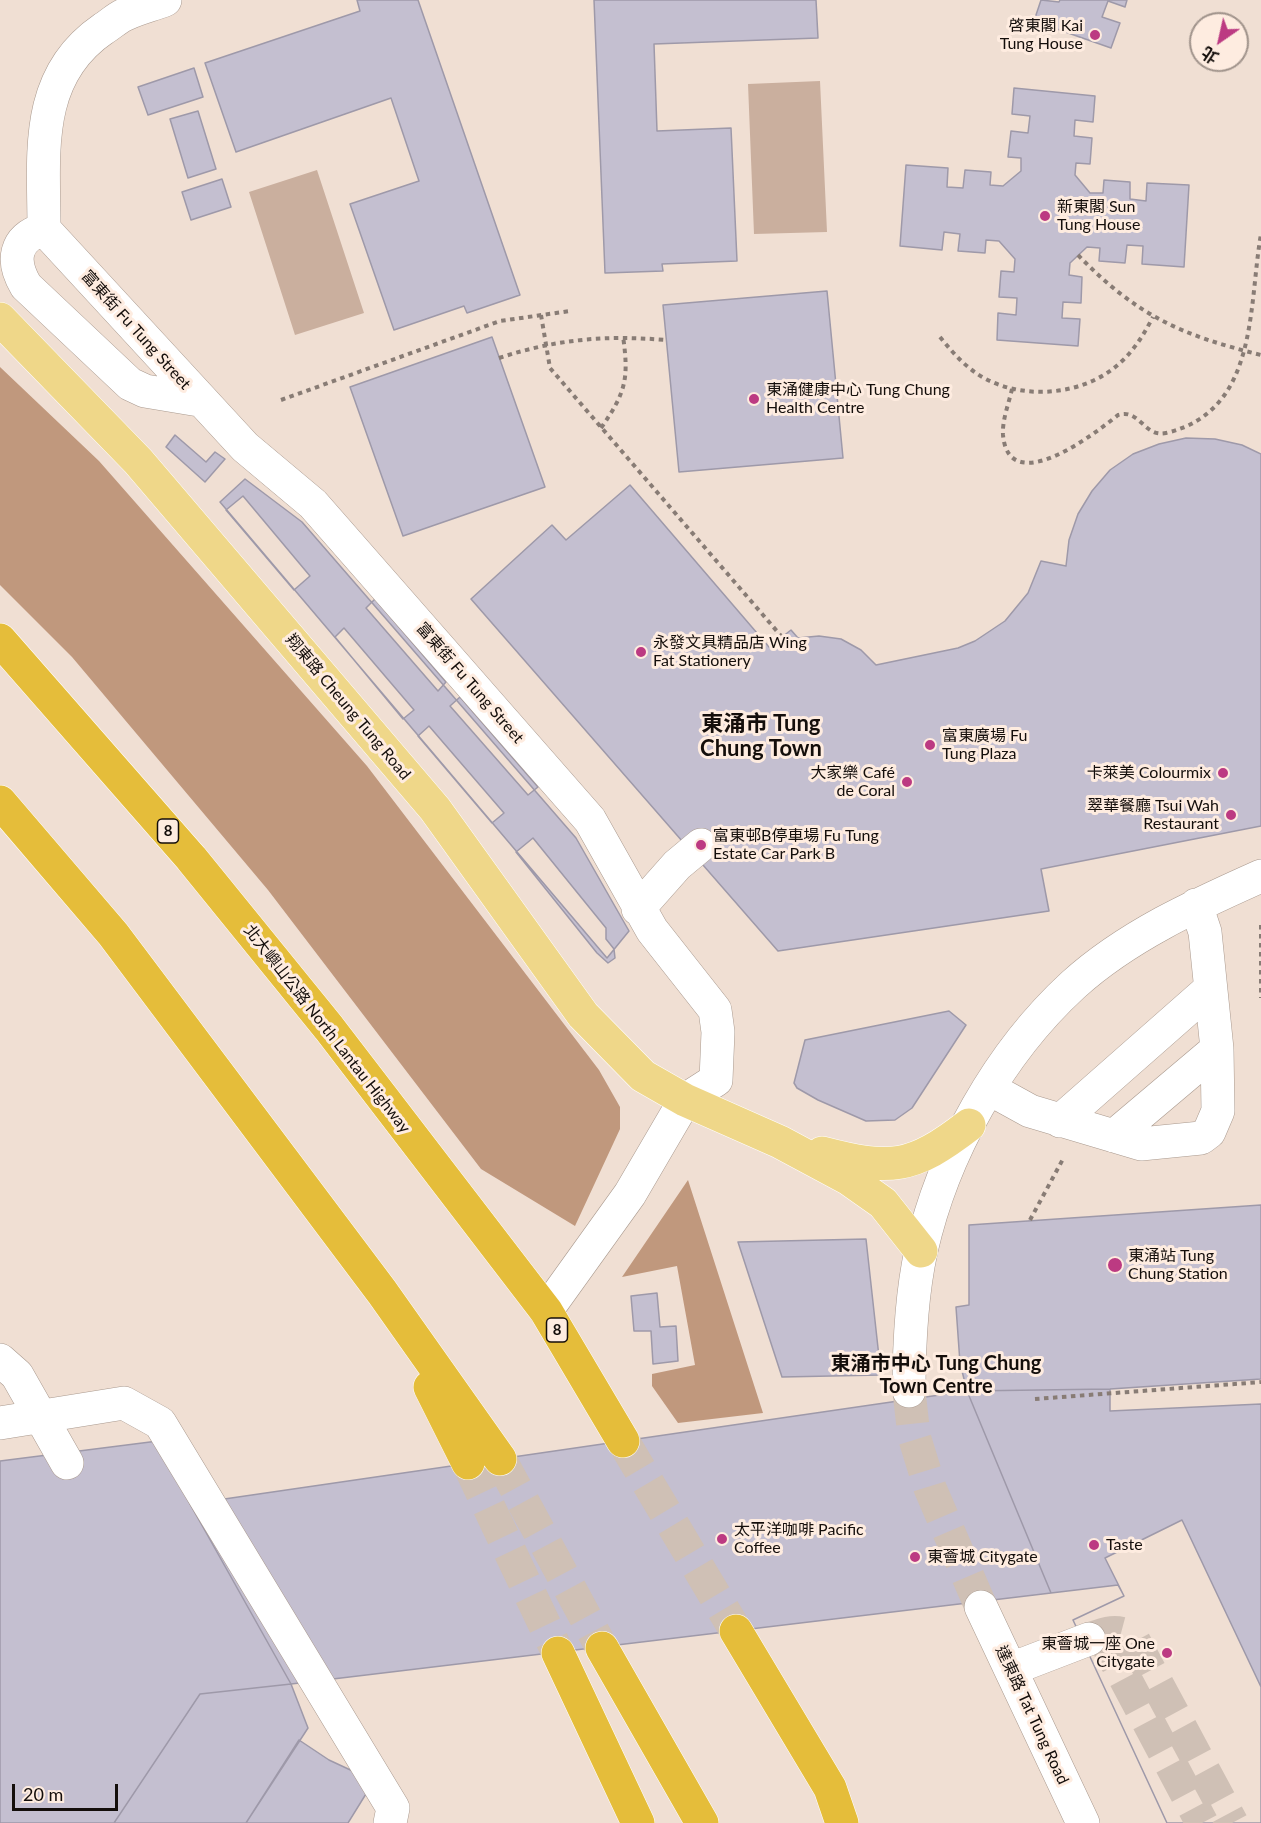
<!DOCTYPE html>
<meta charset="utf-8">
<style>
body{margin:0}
#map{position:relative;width:1261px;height:1823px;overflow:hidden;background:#f0dfd3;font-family:Lato,"Noto Sans TC",sans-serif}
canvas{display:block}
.north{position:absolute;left:1189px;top:12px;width:60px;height:60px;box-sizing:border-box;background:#feece0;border:2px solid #a0938b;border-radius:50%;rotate:214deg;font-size:16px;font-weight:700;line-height:24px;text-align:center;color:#140e0b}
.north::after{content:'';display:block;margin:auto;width:21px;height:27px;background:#bc3a82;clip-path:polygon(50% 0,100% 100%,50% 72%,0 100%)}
.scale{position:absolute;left:12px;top:1784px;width:106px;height:27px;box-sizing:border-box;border:3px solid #140e0b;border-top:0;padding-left:8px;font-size:18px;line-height:21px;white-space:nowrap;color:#140e0b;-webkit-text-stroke:4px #feece0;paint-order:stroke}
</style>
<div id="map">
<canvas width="1261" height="1823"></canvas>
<div class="north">北</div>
<div class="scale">20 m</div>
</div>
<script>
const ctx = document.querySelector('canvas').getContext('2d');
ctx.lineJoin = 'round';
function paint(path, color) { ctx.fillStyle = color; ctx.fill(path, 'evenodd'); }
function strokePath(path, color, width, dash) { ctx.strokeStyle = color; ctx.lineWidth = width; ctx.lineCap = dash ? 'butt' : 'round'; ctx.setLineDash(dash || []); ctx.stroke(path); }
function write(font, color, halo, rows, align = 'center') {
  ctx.font = font + ' Lato,"Noto Sans TC",sans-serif'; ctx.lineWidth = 6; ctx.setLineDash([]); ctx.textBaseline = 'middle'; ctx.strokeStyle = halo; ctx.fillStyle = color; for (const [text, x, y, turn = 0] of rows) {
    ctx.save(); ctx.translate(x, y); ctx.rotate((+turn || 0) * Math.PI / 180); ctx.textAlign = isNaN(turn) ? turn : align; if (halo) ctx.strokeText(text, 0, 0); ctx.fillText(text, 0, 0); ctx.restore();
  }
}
const green = new Path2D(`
 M820 81 827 232 754 234 748 84Z
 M317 170 364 313 295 335 249 192Z`);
const forest = new Path2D(`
 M0 367 99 461 367 766 599 1070 620 1107V1129L575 1226 481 1169 268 890 72 657 0 585Z
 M688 1180 763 1413 678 1423 652 1386V1374L695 1365 677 1266 622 1277Z`);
const building = new Path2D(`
 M357 0H418L520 295 467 313 464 306 394 330 350 204 419 181 391 98 236 152 205 63 360 11Z
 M594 0H816L818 38 654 44 657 131 731 128 737 261 662 264 663 271 605 273Z
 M1041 0 1059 2 1060 0H1127L1125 7 1108 1 1102 17 1120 23 1111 48 1034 21Z
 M194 68 203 97 148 115 138 87Z
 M1014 88 1095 96 1093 122 1075 120 1074 136 1092 138 1090 164 1076 163 1075 175 1090 193H1103L1104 180 1130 182V199L1146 201 1147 183 1189 185 1184 267 1142 264 1143 246 1127 245 1125 263 1099 261 1100 248 1087 247 1070 263 1069 275 1082 277 1081 303 1063 302 1062 318 1080 319 1078 346 997 340 998 313 1016 315 1017 298 999 297 1001 271 1014 272 1015 259 999 241 986 240 985 253 958 251 960 234 944 232 942 250 900 246 906 165 948 168 947 187 963 188 965 170 991 172 990 185 1003 186 1021 171V158L1008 157 1011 131 1028 133 1030 116 1012 114Z
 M198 111 216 169 188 178 170 119Z
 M222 179 231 207 191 220 182 192Z
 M827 291 843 458 679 472 663 305Z
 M492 337 545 487 403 536 350 387Z
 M175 435 206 462 215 452 225 459 205 482 166 447Z
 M1186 438 1215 439 1242 445 1261 454V826L1041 869 1049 911 778 951 471 599 552 525 566 540 630 485 769 647 791 630 798 638 819 636 841 639 861 650 876 665 958 648 975 641 1005 621 1028 593 1041 561 1066 566 1069 540 1078 514 1092 491 1110 470 1133 454 1159 444Z
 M245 479 302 522 576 838 629 931 607 958 220 502Z
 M243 496 310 576 294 590 226 510Z
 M375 599 446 682 438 691 366 608Z
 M344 628 414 710 403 719 335 637Z
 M460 697 538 787 528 795 450 706Z
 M429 726 504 813 492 823 418 736Z
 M533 838 606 928V939L614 949 615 958 608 963 597 953 516 852Z
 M949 1011 966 1025 912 1108 895 1120 866 1121 818 1100 797 1088 794 1083 805 1040Z
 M1261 1205V1379L1110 1389 967 1391 960 1363 956 1307 969 1305V1225Z
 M866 1239 881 1375 782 1377 738 1242Z
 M657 1293 660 1327 676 1326 678 1361 653 1364 651 1331H634L631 1296Z
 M1110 1389V1411L1261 1404V1823H1167L1073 1620 1124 1596 1118 1585 1051 1593 967 1391Z
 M967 1391 1051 1593 291 1684 190 1504Z
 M158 1441 190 1504 291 1684 200 1694 114 1823H0V1461Z
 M1182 1520 1261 1687V1823H1167L1073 1620 1124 1596 1105 1558Z
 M291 1684 308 1728 246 1823H114L200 1694Z
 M299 1740 329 1760 374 1781 348 1823H246Z`);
const minorTunnel = new Path2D(`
 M909 1391 914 1436 930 1488 981 1607
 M1102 1635 1202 1823
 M1089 1639C1107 1633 1119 1627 1134 1641L1232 1823`);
const highwayTunnel = new Path2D(`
 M623 1441 736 1631
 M500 1459 602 1648
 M468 1463 558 1653`);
const path = new Path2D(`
 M1078 255C1137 316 1181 335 1261 355
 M541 315 550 368 782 637
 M940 337C953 353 966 368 984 378 1026 401 1086 395 1121 362 1135 349 1144 334 1153 317
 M1012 389C1009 403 1002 420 1003 435 1009 500 1096 433 1118 415 1140 408 1144 438 1166 433 1259 411 1248 307 1261 234
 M281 400 500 321 570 311
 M601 428C626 392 629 379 623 336
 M1261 925V998
 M1030 1220 1063 1159
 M1035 1399 1261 1382`);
const minor = new Path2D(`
 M44 229 245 447 313 504 590 820 652 930 715 1010 718 1032 716 1080 685 1100 630 1194 546 1311
 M44 229C44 154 33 77 103 29 111 24 118 17 126 14 139 8 152 5 165 0
 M44 229C14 238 11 261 26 286L130 384 145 391 199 400
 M638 909 677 865 701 845
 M990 1089 1030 1111 1141 1144 1201 1138 1209 1132 1218 1111 1217 1049 1205 932 1196 905
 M1060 1121 1210 989
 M1114 1136 1217 1049
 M0 1360 17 1375 67 1463
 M909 1391C909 1344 911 1297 921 1251 943 1153 999 1053 1073 985 1127 936 1196 905 1261 876
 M0 1423 124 1403 160 1423 393 1808 390 1823
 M981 1607 1083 1823
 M1011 1669 1089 1639`);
const major = new Path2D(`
 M0 319 138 461 435 809 583 1015 643 1076 685 1100 780 1142 849 1179 883 1203 921 1251
 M822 1153C891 1171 912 1169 969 1125`);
const highway = new Path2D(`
 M0 640 191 858 329 1028 546 1311 623 1441
 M0 802 113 934 382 1292 500 1459
 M430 1387 468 1463
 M736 1631 830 1788 842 1823
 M602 1648 702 1823
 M558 1653 638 1823`);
const pathBridge = new Path2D(`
 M499 358C557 339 605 335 666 340`);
const markers = [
 [1095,35,6,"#bc3a82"],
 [1045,216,6,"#bc3a82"],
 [754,399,6,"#bc3a82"],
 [641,652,6,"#bc3a82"],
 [930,745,6,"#bc3a82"],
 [1223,773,6,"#bc3a82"],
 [907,782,6,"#bc3a82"],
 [1231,815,6,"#bc3a82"],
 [701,845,6,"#bc3a82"],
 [1115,1265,8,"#bc3a82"],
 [722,1539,6,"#bc3a82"],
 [1094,1545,6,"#bc3a82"],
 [915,1557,6,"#bc3a82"],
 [1167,1653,6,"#bc3a82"]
];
const shields = [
 [168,831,21],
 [557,1330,21]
];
const shieldNames = [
 ["8",168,831],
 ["8",557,1330]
];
const poiNames = [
 ["啓東閣 Kai",1083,26,"right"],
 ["Tung House",1083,44,"right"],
 ["新東閣 Sun",1057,207],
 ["Tung House",1057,225],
 ["東涌健康中心 Tung Chung",766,390],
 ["Health Centre",766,408],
 ["永發文具精品店 Wing",653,643],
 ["Fat Stationery",653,661],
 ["富東廣場 Fu",942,736],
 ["Tung Plaza",942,754],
 ["大家樂 Café",895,773,"right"],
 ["de Coral",895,791,"right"],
 ["卡萊美 Colourmix",1211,773,"right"],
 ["翠華餐廳 Tsui Wah",1219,806,"right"],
 ["Restaurant",1219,824,"right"],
 ["富東邨B停車場 Fu Tung",713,836],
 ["Estate Car Park B",713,854],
 ["東涌站 Tung",1128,1256],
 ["Chung Station",1128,1274],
 ["太平洋咖啡 Pacific",734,1530],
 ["Coffee",734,1548],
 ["Taste",1106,1545],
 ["東薈城 Citygate",927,1557],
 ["東薈城一座 One",1155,1644,"right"],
 ["Citygate",1155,1662,"right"]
];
const streetNames = [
 ["富東街 Fu Tung Street",136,330,48],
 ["富東街 Fu Tung Street",470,683,49],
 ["翔東路 Cheung Tung Road",348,707,50],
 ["北大嶼山公路 North Lantau Highway",327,1029,52],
 ["達東路 Tat Tung Road",1032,1715,65]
];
const quarterNames = [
 ["東涌市中心 Tung Chung",936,1364],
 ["Town Centre",936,1387]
];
const districtNames = [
 ["東涌市 Tung",761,724],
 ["Chung Town",761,749]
];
paint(green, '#caaf9e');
paint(forest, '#c0987d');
paint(building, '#c4bfd0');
strokePath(building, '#9e99a9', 1.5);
strokePath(minorTunnel, '#cfc0b5', 33, [33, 16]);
strokePath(highwayTunnel, '#cfc0b5', 33, [33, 16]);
strokePath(minor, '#a9998e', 34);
strokePath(major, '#fff', 34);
strokePath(highway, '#fff', 34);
strokePath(path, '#887c75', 4, [4.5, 4.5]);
strokePath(minor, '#fff', 33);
strokePath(major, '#efd789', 33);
strokePath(highway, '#e5bd3a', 33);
strokePath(pathBridge, '#887c75', 4, [4.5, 4.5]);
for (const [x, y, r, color] of markers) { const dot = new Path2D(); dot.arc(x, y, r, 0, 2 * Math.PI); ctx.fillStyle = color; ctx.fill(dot); strokePath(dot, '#feece0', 2); }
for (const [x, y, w] of shields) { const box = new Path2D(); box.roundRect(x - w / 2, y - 12, w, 24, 4.5); ctx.fillStyle = '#feece0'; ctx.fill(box); strokePath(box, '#140e0b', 1.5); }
write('bold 15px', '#140e0b', null, shieldNames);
write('16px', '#140e0b', '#feece0', poiNames, 'left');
write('16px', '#140e0b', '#feece0', streetNames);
write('bold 20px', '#140e0b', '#feece0', quarterNames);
write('bold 22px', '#140e0b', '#feece0', districtNames);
</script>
